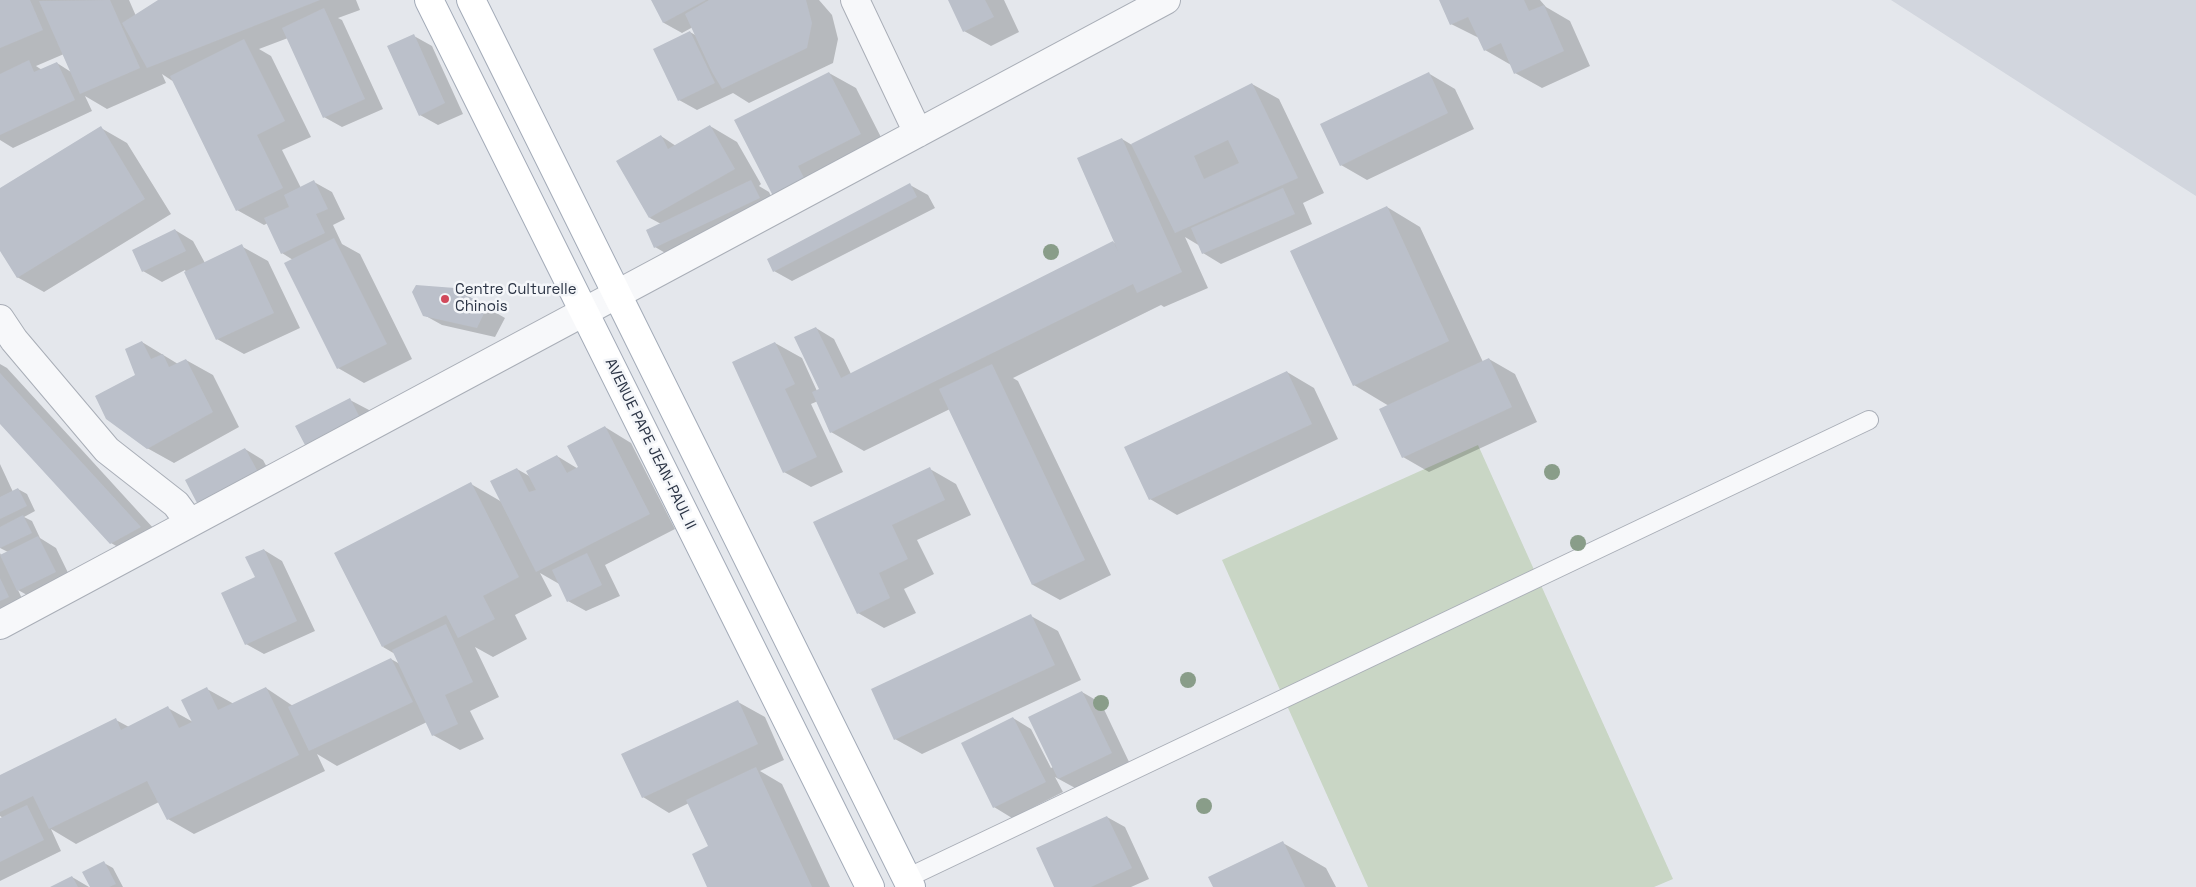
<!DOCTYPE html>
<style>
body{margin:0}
canvas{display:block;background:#e4e7ec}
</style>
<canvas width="2196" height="887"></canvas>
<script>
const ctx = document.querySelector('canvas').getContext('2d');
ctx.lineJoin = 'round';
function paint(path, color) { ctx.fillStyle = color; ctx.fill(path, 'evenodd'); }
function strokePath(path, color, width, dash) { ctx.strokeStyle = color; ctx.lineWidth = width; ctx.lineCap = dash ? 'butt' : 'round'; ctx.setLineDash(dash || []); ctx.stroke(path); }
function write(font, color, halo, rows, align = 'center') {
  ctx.font = font + ' "Space Grotesk",sans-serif'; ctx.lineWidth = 5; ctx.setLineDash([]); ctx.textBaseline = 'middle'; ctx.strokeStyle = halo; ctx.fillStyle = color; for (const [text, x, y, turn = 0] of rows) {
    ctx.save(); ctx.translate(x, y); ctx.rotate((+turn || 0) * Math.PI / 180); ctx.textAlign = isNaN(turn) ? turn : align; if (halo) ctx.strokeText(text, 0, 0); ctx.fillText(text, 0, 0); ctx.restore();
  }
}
const built = new Path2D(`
 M1891 0H2196V196Z`);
const green = new Path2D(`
 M1478 445 1673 879 1654 887H1368L1222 560Z`);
const shadow = new Path2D(`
 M0 0H129L136 16 160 0H356L360 10 338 18 342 20 383 109 342 127 324 117 288 38 259 49 271 56 311 137 282 150 301 188 314 182 332 192 345 219 333 225 342 244 360 254 412 359 364 383 338 368 293 260 282 253 268 223 264 225 237 210 174 82 162 74 166 83 107 109 85 96 92 111 13 148 0 140ZM64 54 71 72 57 63 42 70 36 66Z
 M652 0H819L832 15 838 39 833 63 749 103 733 93 697 110 679 100 690 32 697 36 693 27 682 33 664 23Z
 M949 0H1004L1019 32 991 46 964 31Z
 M1440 0H1540L1546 7 1570 21 1590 66 1542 88 1515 73 1511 65 1485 50 1479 38 1451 24Z
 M414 36 432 46 463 114 438 125 420 115Z
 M829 73 856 88 887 149 774 195Z
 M1428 73 1455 89 1474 129 1367 180 1341 165Z
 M1252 84 1279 99 1324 193 1303 203 1312 224 1221 264 1203 253 1200 246 1185 237 1208 288 1164 307 1161 305 1013 378 1018 381 1111 575 1060 600 1033 585 950 409 864 451 831 432 818 401 811 404 843 472 811 487 784 472 775 343 802 358 817 391 820 389 816 328 834 339 851 374 1113 242 1117 245 1122 139 1132 145Z
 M710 126 737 142 761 184 759 186 769 192 777 208 674 258 655 247 647 230 661 224 650 218 661 136 676 146Z
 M101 128 127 143 171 214 44 292 17 277 0 249V190Z
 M910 185 928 195 935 208 792 281 774 271Z
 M1387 207 1420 227 1483 362 1489 359 1515 374 1537 422 1429 472 1403 457 1389 406 1354 385Z
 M175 230 193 241 205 263 241 246 268 261 300 328 244 354 217 339 185 270 162 282 143 271 133 251Z
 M455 289 505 318 495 337 442 325 424 315Z
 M142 342 178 364 186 360 213 375 239 427 174 463 147 448 137 375Z
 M0 364 7 368 166 542 137 558 111 543 0 422Z
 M1287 372 1314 388 1338 439 1177 515 1150 499Z
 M350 400 369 410 378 428 324 455 306 444 297 426Z
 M605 427 631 443 675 529 605 565 620 596 586 611 568 601 561 585 540 573 552 596 515 615 527 639 493 657 475 647 499 697 470 711 484 739 460 750 433 735 427 722 337 766 317 754 325 771 194 834 168 819 159 802 76 844 51 829 61 851 0 881V819L3 818 0 816V777L116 720 129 727 168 708 193 722 207 689 234 704 266 688 293 706 391 659 400 664 395 654 383 647 471 484 502 502 517 469 531 477 557 456 580 470Z
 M245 449 263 460 275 482 216 513 198 502 187 480Z
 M0 464 13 492 18 489 27 494 35 511 24 517 32 521 40 538 56 548 73 583 36 600 18 590 26 607 0 619V553L1 555 8 552 0 548Z
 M930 469 956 484 971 515 917 540 934 574 904 589 916 613 884 628 858 613 815 522Z
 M264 550 282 561 315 631 264 654 246 644 256 578Z
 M1031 616 1058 631 1081 680 922 754 895 739Z
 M1082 692 1101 703 1130 764 1077 789 1055 777 1063 792 1012 818 994 807 963 744 1013 718 1031 729 1051 768 1053 767Z
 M738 702 765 717 784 760 760 771 782 784 830 887H708L710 847 689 803 669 813 643 797Z
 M1107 817 1125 827 1149 879 1131 887H1055Z
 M1283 843 1326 868 1336 887H1214Z
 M104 863 113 868 123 887H91Z
 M72 877 89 887H53Z`);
const building = new Path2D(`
 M0 0H30L43 30 0 48Z
 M110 0 140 68 80 94 39 1Z
 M158 0H320L147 68 122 23Z
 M651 0H706L663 23Z
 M709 0H806L812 23 807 48 722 89 712 72 685 14Z
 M948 0H985L994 17 963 32Z
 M1439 0H1524L1529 11 1544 5 1564 51 1514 74 1501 43 1484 51 1468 17 1450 25Z
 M324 8 365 99 323 118 282 28Z
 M690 31 715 83 678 101 653 49Z
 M414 34 445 103 419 116 387 46Z
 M244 39 285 121 257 135 283 188 236 211 170 76Z
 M29 60 34 72 57 62 75 100 0 135V74Z
 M829 72 861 134 798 166 805 180 773 196 734 120Z
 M1429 72 1448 113 1340 166 1320 124Z
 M1252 83 1298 178 1175 233 1131 144ZM1228 140 1239 163 1204 179 1194 156Z
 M710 125 735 169 649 218 616 161 661 135 668 149Z
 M101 126 145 199 17 278 0 251V188Z
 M1122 138 1182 272 1137 293 1133 284 830 433 812 392 819 389 794 337 816 327 841 378 1113 241 1118 251 1077 158Z
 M314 180 328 209 316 214 325 233 281 254 264 218 289 207 284 195Z
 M751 180 760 198 654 248 646 230Z
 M910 183 917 197 773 272 767 259Z
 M1283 188 1295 214 1202 254 1191 228Z
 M1387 206 1449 341 1353 386 1290 251Z
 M175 229 186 251 142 272 132 250Z
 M334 238 387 344 337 369 284 263Z
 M242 244 274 313 216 340 184 272Z
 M416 285 455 288 487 307 477 328 423 316 412 292Z
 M142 341 151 359 163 354 169 367 186 359 213 412 147 449 106 419 95 396 135 375 125 349Z
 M775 342 795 384 785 389 817 457 783 473 732 362Z
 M1489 358 1512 407 1402 458 1379 409Z
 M992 364 1085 560 1032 585 939 389Z
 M1287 371 1312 424 1149 500 1124 447Z
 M0 373 141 527 110 544 0 424Z
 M350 398 360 418 305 445 295 426Z
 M605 426 650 514 536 572 490 481 517 468 529 492 536 490 526 471 557 455 567 473 578 467 567 446Z
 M245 448 258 472 197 503 185 480Z
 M930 467 945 500 892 525 908 559 879 573 890 598 857 614 813 522Z
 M471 482 519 577 483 596 495 619 458 638 446 615 382 647 334 553Z
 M18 488 27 506 0 519V497Z
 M23 515 32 533 0 548V527Z
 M38 536 56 572 17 591 0 555Z
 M264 549 297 621 245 645 221 593 255 577 245 557Z
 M587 553 602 585 567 602 552 570Z
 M0 578 9 597 0 601Z
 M1031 614 1055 665 894 740 871 689Z
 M446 624 473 682 445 695 458 724 432 736 392 650Z
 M391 658 413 702 309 751 288 707Z
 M207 687 218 710 266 687 299 755 167 820 147 781 49 829 33 796 0 812V775L116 718 121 730 168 706 179 728 192 722 181 700Z
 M1082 691 1112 753 1058 779 1028 717Z
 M738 700 758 744 642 798 621 754Z
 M1013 717 1046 782 993 808 961 743Z
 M756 767 812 887H707L692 854 708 846 686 800Z
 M27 805 44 840 0 862V818Z
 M1107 816 1132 868 1091 887H1054L1036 848Z
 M1283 841 1305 887H1213L1208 877Z
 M104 861 116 884 109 887H90L82 872Z
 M72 876 78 887H50Z`);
const service = new Path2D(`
 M907 878 1869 420`);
const minor = new Path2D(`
 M855 0 918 133
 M0 319 14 340 107 450 176 504 190 523
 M0 625 1166 0`);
const primary = new Path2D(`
 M429 0 870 887
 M471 0 911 887`);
const trees = [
 [1051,252],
 [1552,472],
 [1578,543],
 [1188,680],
 [1101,703],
 [1204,806]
];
const markers = [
 [445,299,5,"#d1495b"]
];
const poiNames = [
 ["Centre Culturelle",455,290],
 ["Chinois",455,307]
];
const streetNames = [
 ["AVENUE PAPE JEAN-PAUL II",650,444,64]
];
paint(built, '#d2d6de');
paint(green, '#c9d6c5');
paint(shadow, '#0003');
paint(building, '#bbc0ca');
strokePath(service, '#a9aeb7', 20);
strokePath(minor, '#a9aeb7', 30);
strokePath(primary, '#a3abb8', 30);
strokePath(service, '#f7f8fa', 18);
strokePath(minor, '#f7f8fa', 28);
strokePath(primary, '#fff', 28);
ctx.fillStyle = '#899d89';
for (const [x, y] of trees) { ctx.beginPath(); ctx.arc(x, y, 8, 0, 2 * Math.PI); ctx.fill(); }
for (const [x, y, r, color] of markers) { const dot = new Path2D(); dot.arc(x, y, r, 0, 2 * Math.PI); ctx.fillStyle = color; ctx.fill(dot); strokePath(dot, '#f4f6f9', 2); }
write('15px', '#2b3445', '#f4f6f9', poiNames, 'left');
write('15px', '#2b3445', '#f4f6f9', streetNames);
</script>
